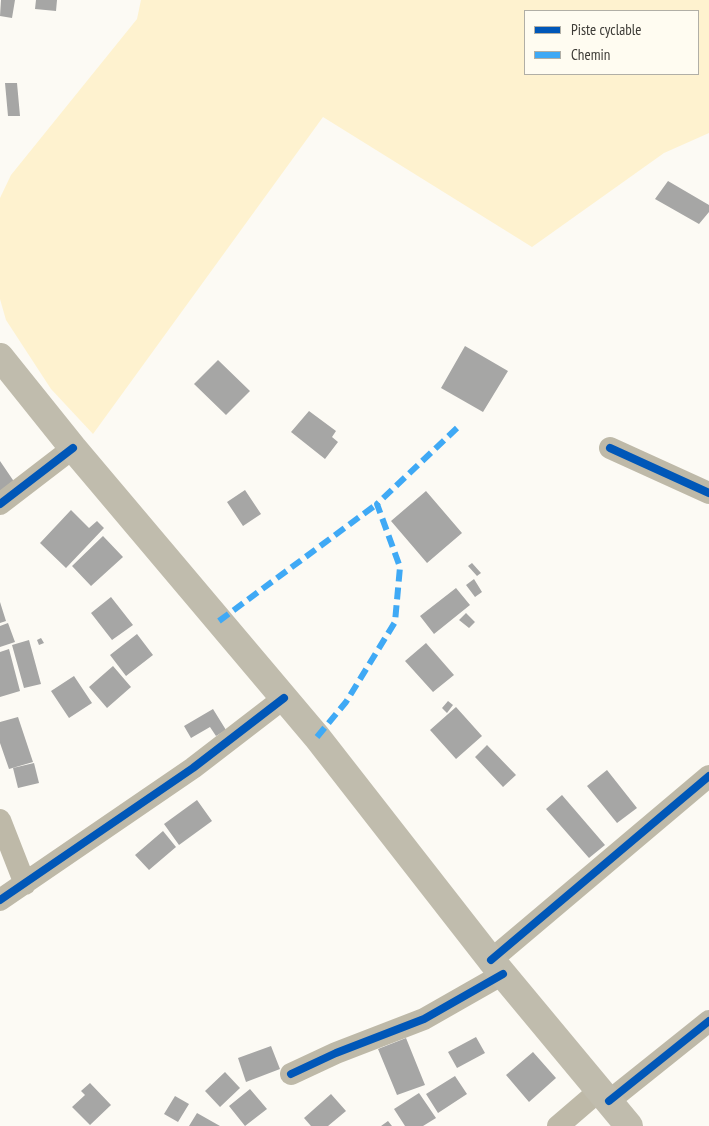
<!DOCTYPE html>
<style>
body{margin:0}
#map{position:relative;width:709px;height:1126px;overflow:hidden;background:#fcfaf4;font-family:"PT Sans Narrow",sans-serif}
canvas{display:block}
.legend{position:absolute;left:524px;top:10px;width:175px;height:65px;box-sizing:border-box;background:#fffcf1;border:1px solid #b1afa6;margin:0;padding:6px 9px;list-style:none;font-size:15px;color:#3d3b36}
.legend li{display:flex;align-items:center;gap:10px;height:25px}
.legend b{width:25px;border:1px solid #b1afa6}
</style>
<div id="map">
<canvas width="709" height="1126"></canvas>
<ul class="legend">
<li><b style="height:6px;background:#0057b8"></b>Piste cyclable</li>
<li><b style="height:6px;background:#3fa9f5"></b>Chemin</li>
</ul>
</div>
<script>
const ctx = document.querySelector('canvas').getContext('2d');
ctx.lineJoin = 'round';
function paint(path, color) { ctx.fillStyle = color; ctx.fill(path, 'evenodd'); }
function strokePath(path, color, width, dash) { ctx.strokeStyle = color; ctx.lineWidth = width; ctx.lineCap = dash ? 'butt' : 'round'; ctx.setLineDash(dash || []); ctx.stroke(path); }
const green = new Path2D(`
 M141 0H709V133L664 153 532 247 323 117 93 434 51 389 6 320 0 299V198L11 175 137 19ZM525 11H698V74H525Z`);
const building = new Path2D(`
 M1 0H15L12 18 0 16Z
 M36 0H57L56 11 35 9Z
 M5 83H17L20 116H8Z
 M668 181 709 205V212L699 224 655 199Z
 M465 346 508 371 483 412 441 388Z
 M218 360 250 391 226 415 194 384Z
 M309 411 336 431 332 437 338 442 325 459 291 432Z
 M0 461 15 483 0 494Z
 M245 490 261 514 243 526 227 502Z
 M426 491 462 533 427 563 391 521Z
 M71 510 89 528 97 521 104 528 66 568 40 543Z
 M103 536 123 557 91 586 72 566Z
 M472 563 481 573 477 576 468 566Z
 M474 579 482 592 475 597 466 585Z
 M456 588 470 605 434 634 420 616Z
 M111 597 133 625 112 640 91 613Z
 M0 602 6 621 0 623Z
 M466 613 475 622 469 628 459 620Z
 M8 623 15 642 0 647V626Z
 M137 634 153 655 126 676 110 655Z
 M41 638 44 643 39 645 37 640Z
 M29 640 41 684 24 688 12 645Z
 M426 643 454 675 433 692 405 661Z
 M9 649 20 691 0 697V652Z
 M113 666 131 687 107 708 89 687Z
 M74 676 92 703 69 718 51 691Z
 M448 701 453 705 447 713 442 708Z
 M456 707 482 736 456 759 430 730Z
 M213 709 226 730 216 736 210 727 191 738 184 726Z
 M18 717 33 762 9 769 0 743V722Z
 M487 745 516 775 503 787 475 757Z
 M34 763 39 783 18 788 13 768Z
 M607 770 637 808 617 823 587 786Z
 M562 795 605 845 589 858 546 809Z
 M197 800 212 821 179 845 164 824Z
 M163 831 176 847 149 870 135 855Z
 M476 1037 485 1053 457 1068 448 1052Z
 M406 1038 425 1085 397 1095 378 1049Z
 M271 1046 280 1069 246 1082 238 1058Z
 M533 1052 556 1078 529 1102 506 1075Z
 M225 1072 240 1088 220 1107 205 1091Z
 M455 1076 467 1094 438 1113 426 1094Z
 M90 1083 111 1105 90 1125 72 1107 85 1095 81 1091Z
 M250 1089 267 1109 245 1126 229 1106Z
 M419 1093 436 1118 423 1126H405L394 1109Z
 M331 1094 346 1111 328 1126H311L304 1118Z
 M175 1096 189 1104 178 1122 164 1114Z
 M197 1113 220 1126H189Z
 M388 1121 392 1126H381Z`);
const minor = new Path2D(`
 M610 448 709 493
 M0 504 73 448
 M0 820 25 884
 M0 900 193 768 284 698
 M491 960 709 776
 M291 1074 336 1053 424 1019 503 974
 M609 1101 709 1021
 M558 1126 600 1090`);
const primary = new Path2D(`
 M0 357 73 448 317 737 491 960 629 1126`);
const quiet = new Path2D(`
 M219 621 377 504
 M317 737 346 702 395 622 400 567 377 504 457 428`);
const cycleway = new Path2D(`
 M610 448 709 493
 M0 504 73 448
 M0 900 193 768 284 698
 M491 960 709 776
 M291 1074 336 1053 424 1019 503 974
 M609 1101 709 1021`);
paint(green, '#fef2cf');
paint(building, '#a6a6a5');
strokePath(minor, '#beb9a8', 22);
strokePath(primary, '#c0bcad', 28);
strokePath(quiet, '#3fa9f5', 6, [12, 6]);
strokePath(cycleway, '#0057b8', 8);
</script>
